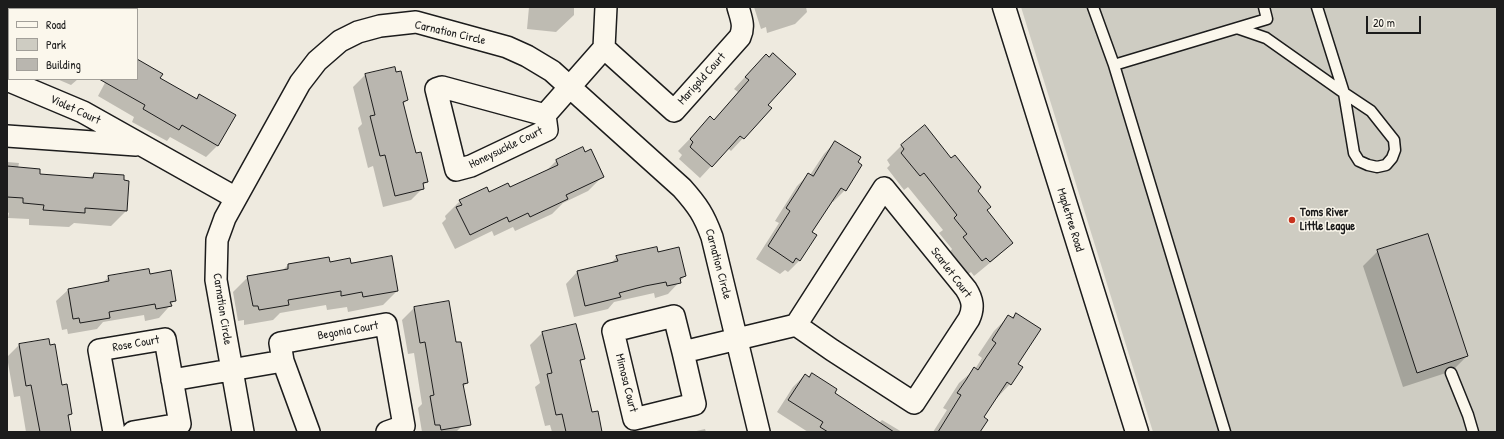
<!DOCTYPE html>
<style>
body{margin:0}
#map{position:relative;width:1504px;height:439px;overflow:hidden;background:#eeeadf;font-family:"Patrick Hand",sans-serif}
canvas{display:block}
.frame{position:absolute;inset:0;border:8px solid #1c1c1c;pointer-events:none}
.legend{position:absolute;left:8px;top:8px;width:130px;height:72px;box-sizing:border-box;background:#fbf7ec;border:1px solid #a29f99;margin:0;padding:5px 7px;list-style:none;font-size:12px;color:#1c1c1c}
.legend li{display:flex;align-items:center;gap:8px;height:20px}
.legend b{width:20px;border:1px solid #a29f99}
.scale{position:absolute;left:1366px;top:16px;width:55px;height:18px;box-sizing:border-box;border:2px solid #1c1c1c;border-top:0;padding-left:5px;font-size:12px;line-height:14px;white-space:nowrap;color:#1c1c1c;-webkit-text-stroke:3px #fbf7ec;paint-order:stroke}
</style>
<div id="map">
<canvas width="1504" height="439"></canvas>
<div class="frame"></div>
<ul class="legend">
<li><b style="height:5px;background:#fbf7ec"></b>Road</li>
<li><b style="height:11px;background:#ceccc2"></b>Park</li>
<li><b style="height:11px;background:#b9b6af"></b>Building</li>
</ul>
<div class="scale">20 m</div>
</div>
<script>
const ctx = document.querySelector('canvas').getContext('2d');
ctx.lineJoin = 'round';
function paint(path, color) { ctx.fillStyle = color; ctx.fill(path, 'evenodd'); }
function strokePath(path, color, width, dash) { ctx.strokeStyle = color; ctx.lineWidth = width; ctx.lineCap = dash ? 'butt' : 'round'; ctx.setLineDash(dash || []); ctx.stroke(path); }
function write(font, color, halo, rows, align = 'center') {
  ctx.font = font + ' "Patrick Hand",sans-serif'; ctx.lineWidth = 3; ctx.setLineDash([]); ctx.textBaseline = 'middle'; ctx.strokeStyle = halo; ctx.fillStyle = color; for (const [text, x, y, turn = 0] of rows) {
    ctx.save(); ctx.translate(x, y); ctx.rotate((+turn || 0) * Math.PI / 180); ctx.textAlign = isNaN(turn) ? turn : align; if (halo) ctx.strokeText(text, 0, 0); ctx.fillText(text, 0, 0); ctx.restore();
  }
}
const green = new Path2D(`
 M1021 7H1497V432H1153Z`);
const shadow = new Path2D(`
 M7 7H14L19 9H9V65L7 64Z
 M529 7H574V15L556 32 527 29Z
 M754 7H806L807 12 795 24 767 33 766 27 761 29Z
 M137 60 159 78 196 99 199 95 218 145 206 157 170 137 167 141 132 122 134 117 98 96 107 79H137Z
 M754 67 766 105 771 108 731 151 728 148 700 178 679 159 682 155 678 151 710 118 713 121 738 92 734 89Z
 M365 75 407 100 403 104 416 155 427 182 422 186 423 188 411 200 383 207 373 166 368 168 358 128 362 124 353 87Z
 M57 79H78L71 85Z
 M924 127 976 191 986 210 1012 242 997 257 974 276 971 272 967 275 949 253 952 249 939 233 943 230 908 187 904 190 887 168 890 165 887 160 901 146Z
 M835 142 845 190 833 202 832 201 811 233 800 260 788 272 785 270 780 274 756 259 779 223 775 221 797 186 809 174 810 175 824 154Z
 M585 153 602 177 588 191 563 203 552 214 515 231 513 227 494 236 492 231 455 249 442 223 446 219 445 216 460 201 510 189 545 172 556 161Z
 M7 162 19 163 18 168 39 175 89 179 94 174 126 211 111 226 74 223 69 227 29 225V219L8 218 9 213 7 212Z
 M1378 251 1467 356 1452 371 1403 387 1363 266Z
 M617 257 685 276 668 294 655 298 654 293 614 302 608 309 574 317 566 284 577 272 610 264Z
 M328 258 329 263 350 264 397 291 383 305 348 312 347 307 327 310 326 305 280 313 273 320 244 325V320L238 321 233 292 248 277 282 271 288 265Z
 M150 275 175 300 159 318 145 321 144 315 103 322 97 329 68 334 67 329 62 330 56 301 68 290 102 283 109 277Z
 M414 308 467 383 463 387 469 419 457 431 422 432 418 408 422 404 414 353 408 354 402 320Z
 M1016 314 1017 365 1010 384 996 399 982 417 979 432H933L947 410 943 408 959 383 975 369 982 358 978 355 994 331 1009 316 1012 318Z
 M576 325 584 359 579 363 592 413 601 432H552L550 425 545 426 535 387 540 383 530 345 542 333Z
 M48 340 61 386 71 414 67 418 70 432H26L20 396 14 397 7 357 19 345Z
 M805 375 879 423 882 420 902 432H808L777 412 793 387Z
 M705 429 706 432H691H692Z`);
const building = new Path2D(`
 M773 53 796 74 768 105 772 108 744 139 740 136 712 167 690 147 693 142 690 139 710 116 714 120 749 80 745 77 766 54 769 57Z
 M137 59 163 74 160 78 197 99 199 94 236 115 218 146 182 125 179 130 143 109 145 105 99 79H137Z
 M395 67 396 72 401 71 408 100 403 102 412 138 416 153 421 152 428 182 423 183 424 189 395 196 385 155 380 156 370 116 375 115 365 74Z
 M925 125 951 158 955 155 981 187 978 191 991 207 987 210 1013 243 990 262 986 258 982 261 963 237 967 234 954 218 957 215 924 173 920 176 901 153 904 149 901 145Z
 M835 141 861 157 858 162 862 165 846 191 841 188 812 232 817 235 800 261 796 258 793 263 768 246 790 211 786 208 797 191 808 173 813 176Z
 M583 147 585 152 591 149 604 177 566 195 568 199 530 217 528 213 509 222 507 217 470 235 456 207 462 205 459 200 487 187 489 192 508 183 510 187 558 165 556 160Z
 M7 166 40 169V174L93 178 94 173 124 175V180L129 181 127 211 85 208V213L43 210 44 205 23 203V198L7 197Z
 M1428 234 1468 356 1417 373 1377 250Z
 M657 247 658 252 679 247 686 276 680 278 681 283 667 286 666 282 645 286 619 293 621 297 585 306 577 271 618 261 616 256Z
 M392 256 398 291 363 297 362 292 341 296V291L288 300 289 305 259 310 258 306H253L247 276 288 269V264L329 257 330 262 350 258 351 263Z
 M149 269 150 274 171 270 176 301 170 302 172 306 156 309 155 304 109 312 110 318 80 323 79 318 73 319 68 289 109 281 108 276Z
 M449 301 456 342H461L468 383 463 384 471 425 441 430 440 425H435L430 396 434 395 425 342 420 343 414 307Z
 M1016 313 1041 329 1018 364 1023 367 1011 385 1007 382 984 417 988 420 980 432H938L961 395 957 393 966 380 974 367 978 370 987 356 996 343 992 340 1008 315 1013 318Z
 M576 324 585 359 580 360 592 412 598 411 602 432H566L562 414 556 415 547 374 552 373 542 332Z
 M49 339 50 345 55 344 62 385 67 384 72 414 68 415 71 432H40L31 385 26 386 19 344Z
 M812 373 837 389 835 393 894 432H828L820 427 823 422 788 400 805 374 809 377Z`);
const service = new Path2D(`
 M1093 7 1114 65 1225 432
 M1237 28 1266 38 1344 93 1371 111 1394 140 1395 150 1392 158 1386 165 1377 167 1368 165 1359 161 1354 153 1344 93 1317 7
 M1114 65 1267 19 1264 7
 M1451 373 1468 415 1473 432`);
const minor = new Path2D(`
 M604 48 674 111 740 37C745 26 741 18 738 7
 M7 80 83 112 236 198
 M545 115 547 130 471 166 456 170 436 89 442 87 545 115 604 48 606 7
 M7 136 136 145
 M683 352 674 316 613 331 634 419 695 404 683 352 796 325 832 350 914 403 969 319C974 308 973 300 966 289L884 188 796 325
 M172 380 283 361
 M114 432 99 350 165 339 180 424 133 432
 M243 432 216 280 217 240 225 218 300 83 317 61 340 41 358 32 380 26 416 22 507 47 527 56 552 71 682 188C698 206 704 215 712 237L759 432
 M309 432 283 361 280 343 386 324 404 426 387 432`);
const tertiary = new Path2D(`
 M1004 7 1137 432`);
const markers = [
 [1292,220,4,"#c8321e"]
];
const streetNames = [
 ["Carnation Circle",450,33,13],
 ["Marigold Court",702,79,-48],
 ["Violet Court",75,110,25],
 ["Honeysuckle Court",506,148,-26],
 ["Mapletree Road",1070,220,73],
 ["Carnation Circle",718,264,75],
 ["Scarlet Court",951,273,53],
 ["Carnation Circle",222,309,81],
 ["Begonia Court",348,331,-10],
 ["Rose Court",136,344,-10],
 ["Mimosa Court",626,383,76]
];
const poiNames = [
 ["Toms River",1300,213],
 ["Little League",1300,227]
];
paint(green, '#ceccc2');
paint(shadow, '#0003');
paint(building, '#b9b6af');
strokePath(building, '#1c1c1c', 1);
strokePath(service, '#1c1c1c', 13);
strokePath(minor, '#1c1c1c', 24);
strokePath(tertiary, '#1c1c1c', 25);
strokePath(service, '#fbf7ec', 10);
strokePath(minor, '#fbf7ec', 21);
strokePath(tertiary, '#fbf7ec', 22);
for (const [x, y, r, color] of markers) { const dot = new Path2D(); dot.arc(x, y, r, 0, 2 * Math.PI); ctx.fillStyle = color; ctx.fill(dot); strokePath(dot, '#fbf7ec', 1.5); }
write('12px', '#1c1c1c', '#fbf7ec', streetNames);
write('bold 12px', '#1c1c1c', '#fbf7ec', poiNames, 'left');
</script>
